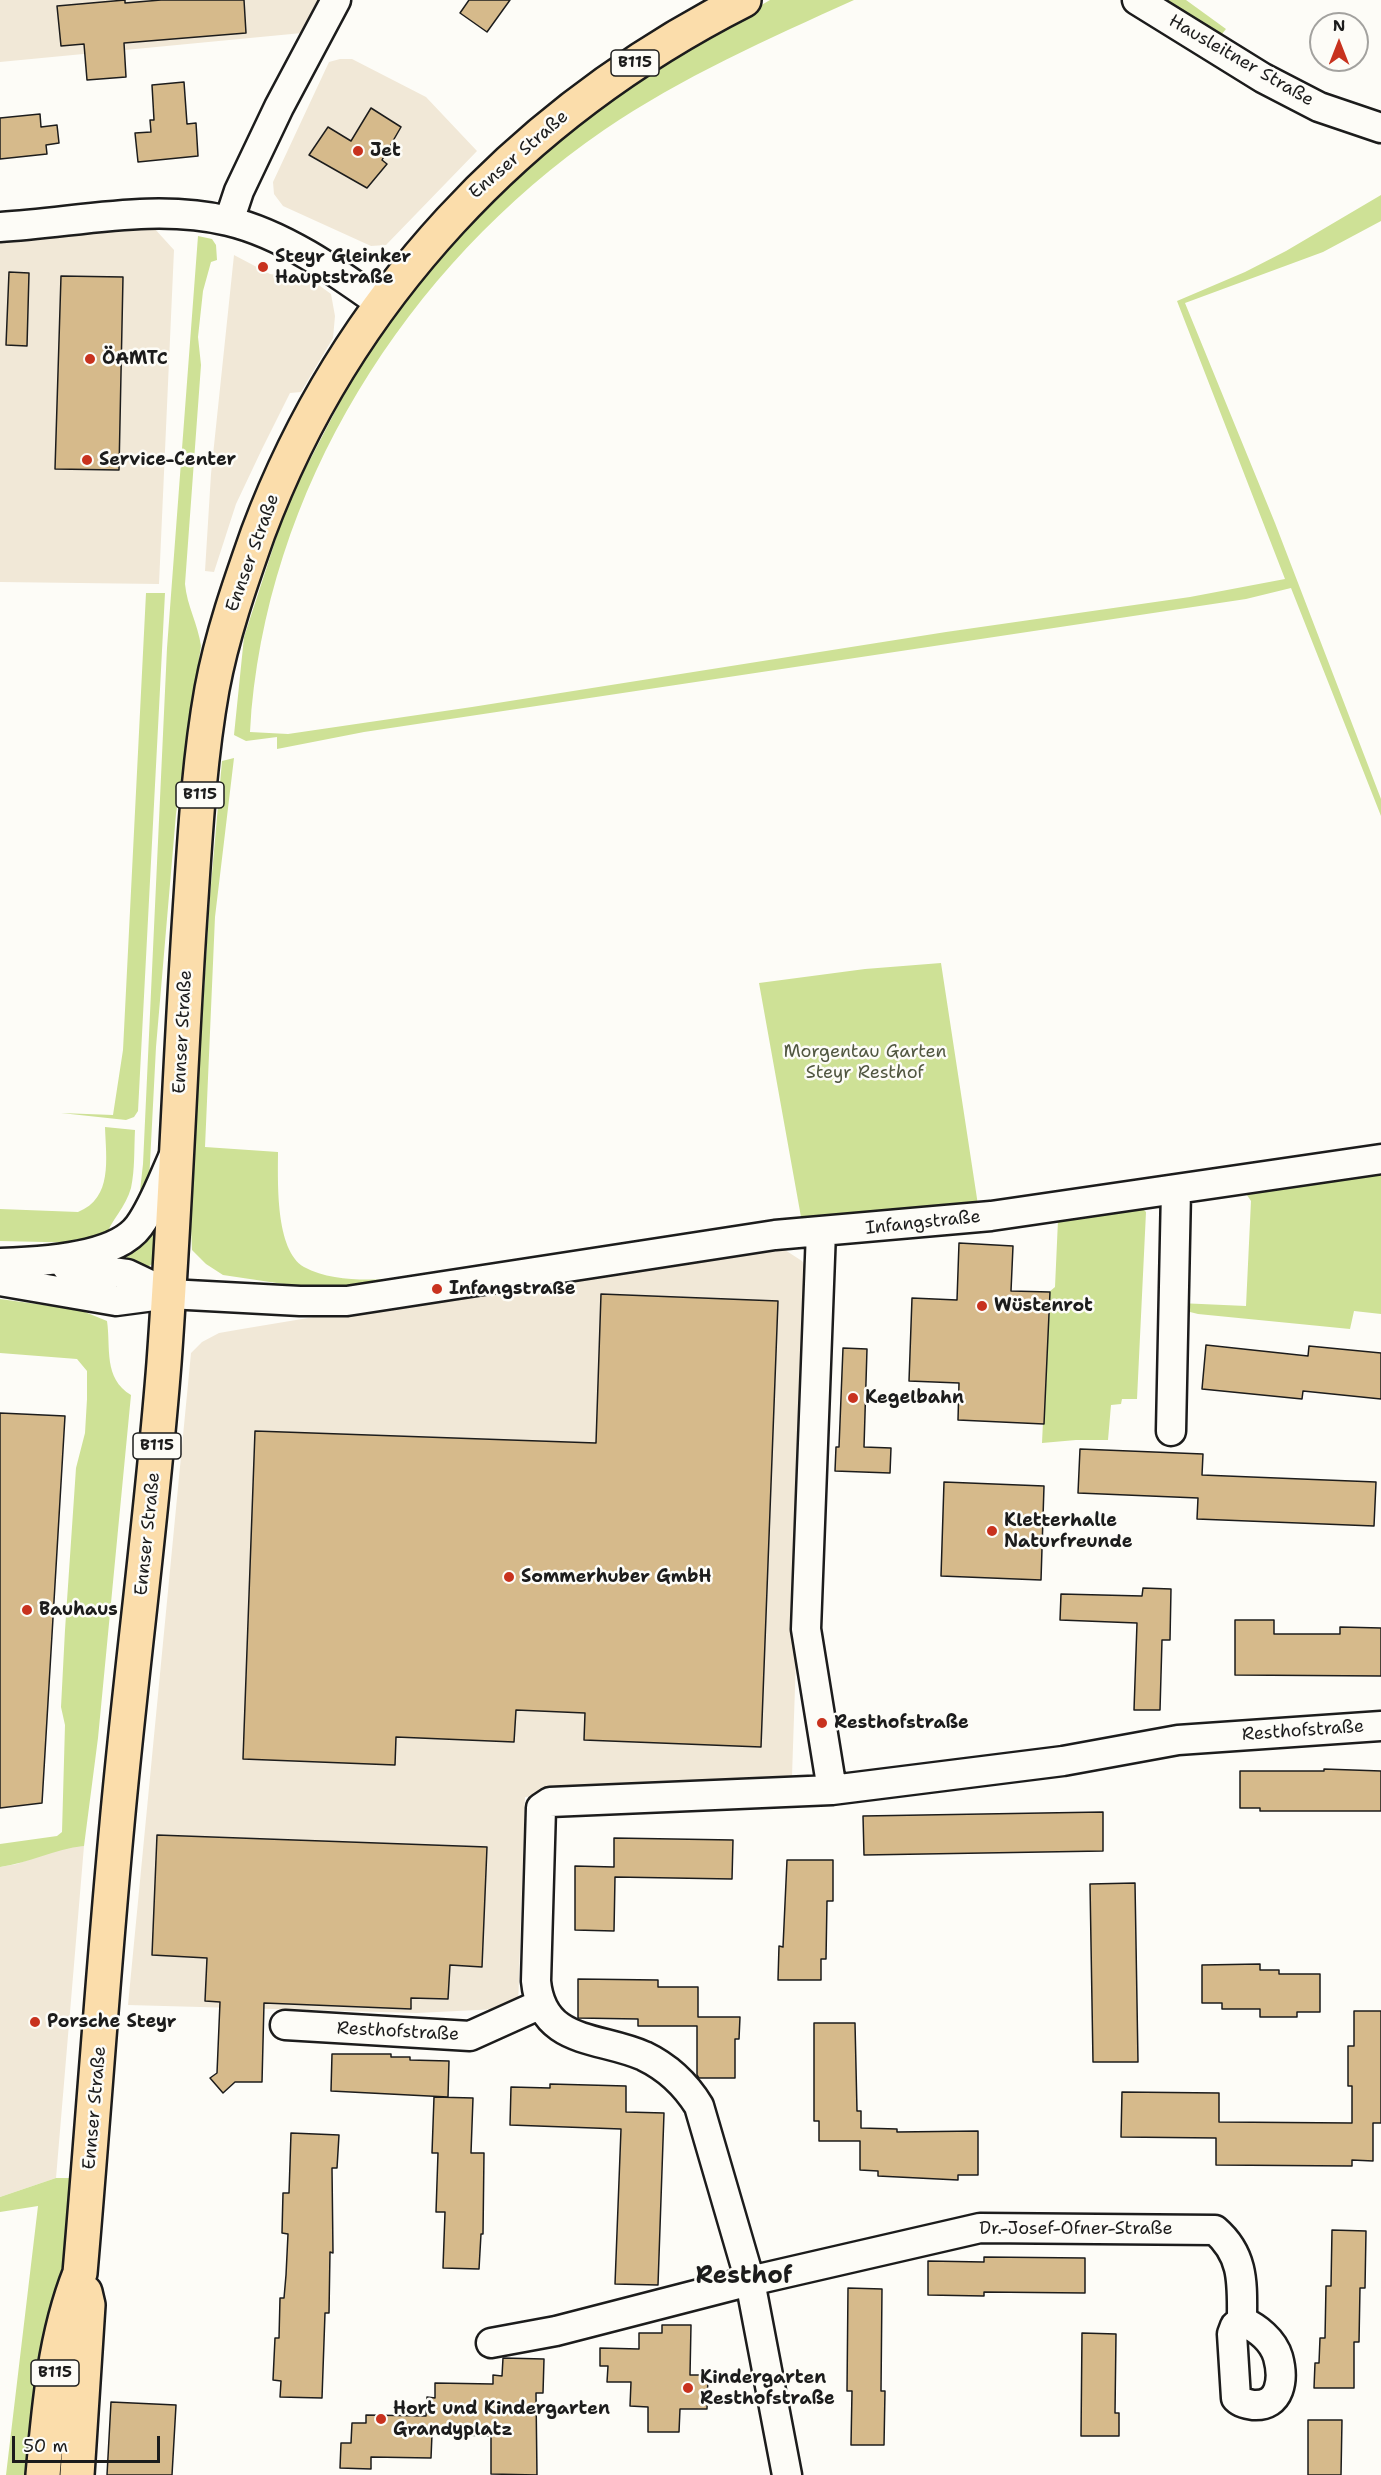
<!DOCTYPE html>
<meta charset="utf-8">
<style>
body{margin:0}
#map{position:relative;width:1381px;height:2475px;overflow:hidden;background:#fdfcf7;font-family:"Shantell Sans",sans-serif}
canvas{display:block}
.north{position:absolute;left:1309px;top:12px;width:60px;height:60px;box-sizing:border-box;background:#fdfcf7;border:2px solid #a3a29f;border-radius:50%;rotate:0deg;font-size:16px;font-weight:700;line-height:24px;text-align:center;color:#1c1c1c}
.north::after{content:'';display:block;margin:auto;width:21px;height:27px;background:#c8321e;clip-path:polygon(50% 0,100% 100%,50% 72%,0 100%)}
.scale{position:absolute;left:12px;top:2436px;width:148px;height:27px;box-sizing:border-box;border:3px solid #1c1c1c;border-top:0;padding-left:8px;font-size:18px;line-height:21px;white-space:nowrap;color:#1c1c1c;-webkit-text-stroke:4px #fdfcf7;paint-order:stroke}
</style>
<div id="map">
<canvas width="1381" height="2475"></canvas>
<div class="north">N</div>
<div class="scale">50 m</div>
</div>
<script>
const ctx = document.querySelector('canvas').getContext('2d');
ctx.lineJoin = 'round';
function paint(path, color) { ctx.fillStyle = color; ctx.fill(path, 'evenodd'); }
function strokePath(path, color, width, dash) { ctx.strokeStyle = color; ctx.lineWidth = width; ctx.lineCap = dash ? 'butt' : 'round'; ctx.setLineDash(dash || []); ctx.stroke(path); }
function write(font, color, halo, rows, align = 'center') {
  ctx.font = font + ' "Shantell Sans",sans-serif'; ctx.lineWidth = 5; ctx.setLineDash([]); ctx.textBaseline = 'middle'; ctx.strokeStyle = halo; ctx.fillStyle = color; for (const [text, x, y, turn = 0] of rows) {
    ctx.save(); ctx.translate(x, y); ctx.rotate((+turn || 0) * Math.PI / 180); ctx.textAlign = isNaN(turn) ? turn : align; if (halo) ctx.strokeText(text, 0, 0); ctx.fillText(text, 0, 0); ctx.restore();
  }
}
const built = new Path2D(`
 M0 0H323L302 33 0 62Z
 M340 59H352L426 97 477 151 386 245 371 246 283 206 274 194 273 182 329 62Z
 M154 228 174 250 159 584 0 582V240Z
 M234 255 270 274 312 280 331 294 335 316 333 338 301 392 290 393 262 449 236 504 214 572 205 571 211 474Z
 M762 1249 785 1250 802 1261 809 1272 792 1776 525 1797 518 2008 417 2013 128 2005 191 1353 202 1342 219 1333 242 1329 572 1274Z
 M84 1846 56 2178 0 2197V1867L17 1864 60 1848Z`);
const green = new Path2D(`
 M770 0H854C768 39 682 77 604 130 406 266 264 491 250 732L288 734 472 707 946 632 1190 597 1285 579 1177 301 1245 272 1286 251 1381 195V221L1323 252 1185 303 1275 523 1381 799V816L1291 588 1246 599 364 732 277 749V737L246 741 234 735 244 637 288 502 350 383 400 305 462 229 501 188 614 92Z
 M1158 0H1186L1226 29 1218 39Z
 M198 236 212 239 216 245 217 260 211 262 203 291 198 337 201 365 185 584C187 606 198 624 201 646L176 814 156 1047 149 1182 133 1211 140 1191 143 1164 167 648Z
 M146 593H165L138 1111 134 1117 126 1120 61 1113 113 1115 123 1050Z
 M234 758 215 917 205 1147 278 1152C278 1181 275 1250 304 1267 334 1283 374 1280 406 1278L355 1288 317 1289 223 1275 206 1264 192 1250 191 1227 196 1115 210 896 222 761Z
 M941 963 978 1205 873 1215 801 1217 759 983 865 969Z
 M105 1127 135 1130C134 1149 135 1170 131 1188 126 1207 111 1220 105 1238L89 1243 0 1241V1209L78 1212C113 1198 106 1159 105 1127Z
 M1381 1165V1314L1354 1311 1350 1329 1198 1314 1190 1312 1179 1303 1246 1306 1251 1201 1247 1195V1184Z
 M1143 1209 1146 1212 1137 1399H1122L1121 1404 1111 1405 1108 1440H1076L1042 1443 1049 1292 1055 1287 1058 1220Z
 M154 1226 156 1229 154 1263 149 1266 106 1263Z
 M0 1299 80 1310 107 1321C111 1348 103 1378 131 1395L98 1738 84 1846C54 1849 29 1863 0 1867V1844L57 1836 62 1832 65 1725 61 1707 65 1630 76 1468 85 1433 87 1399V1371L77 1359 0 1353Z
 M56 2178H71L63 2289 31 2475H6L38 2206 0 2212V2197Z`);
const building = new Path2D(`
 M125 0V3L161 0H244L246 33 124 43 126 77 87 80 84 44 61 46 57 6Z
 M469 0H510L487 32 460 13Z
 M184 82 187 124 196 123 198 156 138 162 135 133 151 132 150 120H154L152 85Z
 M371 108 401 127 382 160 387 164 367 188 309 155 328 127 351 141Z
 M40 114 41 127 57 125 59 143 46 145 47 154 0 159V118Z
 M9 272 29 273 27 346 6 345Z
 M61 276 123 277 119 470 55 469Z
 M959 1243 1013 1246 1011 1291 1050 1292 1044 1424 958 1420 959 1383 909 1381 912 1298 957 1300Z
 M601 1294 778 1301 761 1747 584 1740 585 1713 516 1710 514 1742 396 1737 395 1765 243 1759 255 1431 596 1443Z
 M1206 1345 1308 1356 1309 1346 1381 1353V1399L1303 1391 1302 1399 1202 1389Z
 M843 1348 867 1349 864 1447 891 1448 890 1473 835 1471 836 1447H839Z
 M0 1413 65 1416 42 1803 0 1808Z
 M1080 1449 1203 1454 1202 1475 1376 1482 1374 1526 1197 1519 1198 1498 1078 1493Z
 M944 1482 1044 1486 1041 1580 941 1576Z
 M1143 1588 1171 1589 1170 1640H1162L1160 1710H1134L1137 1623 1060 1620 1061 1594 1142 1596Z
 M1235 1620H1274V1634H1340V1627L1381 1628V1676L1235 1675Z
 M1324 1769 1381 1771V1811H1260V1808H1240V1771H1324Z
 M1103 1812V1851L864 1855 863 1816Z
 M157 1835 487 1847 482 1967 450 1965 448 1999 411 1998V2009L264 2003 262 2082H235L223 2093 210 2078 217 2073 220 2002 205 2001 207 1958 152 1955Z
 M614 1838 733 1840 732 1879 615 1877 614 1931 575 1930V1866L614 1867Z
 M787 1860H833V1901H827L826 1959H821V1980H778L779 1946 783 1947Z
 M1135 1883 1138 2062H1093L1090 1884Z
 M1260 1964V1970H1279V1974H1320V2012H1297V2017H1260V2009H1222V2003H1202V1965Z
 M578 1979 658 1980V1987H698V2017H740L739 2039H735V2078H699L697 2075V2026H638V2019L578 2018Z
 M1354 2011H1381V2123H1373V2161L1352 2160V2166L1216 2165V2138L1121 2137 1122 2092 1219 2093V2122L1352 2123V2086H1348V2046H1354Z
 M814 2023H855L857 2111H861V2128L897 2129V2132L978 2131V2175H958V2180L878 2176V2171L860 2170V2141H819V2121H814Z
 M332 2054H391V2057H410V2060L449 2061 448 2097 331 2091Z
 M550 2084 626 2086V2112L664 2113 658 2285 615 2284 621 2129 510 2125 511 2087 550 2088Z
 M434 2097 473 2098 471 2153H484L483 2234H481L479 2269 443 2268 445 2212H436L438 2153H432Z
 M291 2133 339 2135 337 2168H332L333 2253 330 2252 329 2313H325L322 2398 280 2397 281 2381 273 2380 275 2338H279L280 2298H284L286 2275 288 2234 282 2233 283 2193H289Z
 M1332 2230 1366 2231 1365 2288H1360L1359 2342H1354V2388H1314L1315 2363H1319L1320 2338H1325L1326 2286H1331Z
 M984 2257 1085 2258V2293L984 2292V2296L928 2295V2261L984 2262Z
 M848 2288 882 2289 881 2391H885L884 2445H851L852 2391H847Z
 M662 2325H691L690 2375H708L707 2409H680L679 2432H648V2407L630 2406 631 2382H607L608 2366H600V2348L639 2349V2333H662Z
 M1082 2333 1116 2334 1115 2413H1119V2436H1081Z
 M503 2358 544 2359 543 2393H536L537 2475 491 2474V2436L432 2434 431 2458 371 2457V2469L340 2468 341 2443H351L352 2423H366V2415L426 2416 427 2397 435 2398V2383L493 2384V2375L502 2376Z
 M111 2402 176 2405 172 2475H107Z
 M1308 2420H1342L1341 2475H1308Z`);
const minor = new Path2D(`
 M1137 0 1263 78 1319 107 1381 128
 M229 221 239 191 279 107 336 0
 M0 227C75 223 153 203 228 221 283 234 335 271 380 303
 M821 1231 806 1629 832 1790
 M0 1263C38 1262 115 1259 139 1226 154 1205 163 1179 174 1155
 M66 1266 127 1274 169 1294
 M0 1281 116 1301 169 1294 300 1301H347L775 1235 991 1216 1381 1159
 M1171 1431 1176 1190
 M285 2025 470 2036 541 2004
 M491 2343 556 2331 750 2281 980 2228 1215 2230C1245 2256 1242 2285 1242 2321L1235 2326 1232 2334 1236 2398C1241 2403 1247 2404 1253 2405 1281 2407 1284 2379 1278 2357 1273 2340 1257 2328 1242 2321
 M787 2475 750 2281 699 2106C686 2085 667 2067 644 2056 599 2036 542 2045 536 1981L541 1808 550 1802 832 1790 1063 1761 1178 1740 1381 1726`);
const major = new Path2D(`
 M43 2475C49 2407 55 2336 80 2273 93 2123 103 1973 117 1824 131 1670 152 1517 164 1363 175 1213 180 1063 190 913 195 838 199 762 212 689 222 635 240 584 258 533 346 298 521 113 744 0
 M77 2475 88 2305 85 2292`);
const markers = [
 [358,151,6,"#c8321e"],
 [263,267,6,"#c8321e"],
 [90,359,6,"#c8321e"],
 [87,460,6,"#c8321e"],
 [437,1289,6,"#c8321e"],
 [982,1306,6,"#c8321e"],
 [853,1398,6,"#c8321e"],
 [992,1531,6,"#c8321e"],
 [509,1577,6,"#c8321e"],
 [27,1610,6,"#c8321e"],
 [822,1723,6,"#c8321e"],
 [35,2022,6,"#c8321e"],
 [688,2388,6,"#c8321e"],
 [381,2419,6,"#c8321e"]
];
const shields = [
 [635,63,48],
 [200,795,48],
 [157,1446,48],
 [55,2373,48]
];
const shieldNames = [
 ["B115",635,63],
 ["B115",200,795],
 ["B115",157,1446],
 ["B115",55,2373]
];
const streetNames = [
 ["Hausleitner Straße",1241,61,30],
 ["Ennser Straße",519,155,-41],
 ["Ennser Straße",253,553,-70],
 ["Ennser Straße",183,1032,-87],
 ["Infangstraße",923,1223,-6],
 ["Ennser Straße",148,1534,-84],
 ["Resthofstraße",1303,1731,-4],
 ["Resthofstraße",398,2032,3],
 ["Ennser Straße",95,2108,-85],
 ["Dr.-Josef-Ofner-Straße",1076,2229]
];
const poiNames = [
 ["Jet",370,151],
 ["Steyr Gleinker",275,257],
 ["Hauptstraße",275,278],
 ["ÖAMTC",102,359],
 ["Service-Center",99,460],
 ["Infangstraße",449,1289],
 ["Wüstenrot",994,1306],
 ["Kegelbahn",865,1398],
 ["Kletterhalle",1004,1521],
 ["Naturfreunde",1004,1542],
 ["Sommerhuber GmbH",521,1577],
 ["Bauhaus",39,1610],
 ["Resthofstraße",834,1723],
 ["Porsche Steyr",47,2022],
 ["Kindergarten",700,2378],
 ["Resthofstraße",700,2399],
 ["Hort und Kindergarten",393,2409],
 ["Grandyplatz",393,2430]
];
const parkNames = [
 ["Morgentau Garten",865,1052],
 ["Steyr Resthof",865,1073]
];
const districtNames = [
 ["Resthof",744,2277]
];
paint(built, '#f1e8d7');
paint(green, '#cee196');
paint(building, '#d6ba8b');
strokePath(building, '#1c1c1c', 1.5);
strokePath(minor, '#1c1c1c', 33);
strokePath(major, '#1c1c1c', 38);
strokePath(minor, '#fdfcf7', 28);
strokePath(major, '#fbddab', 33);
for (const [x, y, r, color] of markers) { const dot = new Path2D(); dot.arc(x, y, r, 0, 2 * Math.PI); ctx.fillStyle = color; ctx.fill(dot); strokePath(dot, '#fdfcf7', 2); }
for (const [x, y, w] of shields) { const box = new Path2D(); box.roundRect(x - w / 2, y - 13, w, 26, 4.5); ctx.fillStyle = '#fdfcf7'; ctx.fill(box); strokePath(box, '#1c1c1c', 1.5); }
write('bold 16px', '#1c1c1c', null, shieldNames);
write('18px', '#1c1c1c', '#fdfcf7', streetNames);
write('bold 18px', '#1c1c1c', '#fdfcf7', poiNames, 'left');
write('18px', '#515741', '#fdfcf7', parkNames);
write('bold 24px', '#1c1c1c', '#fdfcf7', districtNames);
</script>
